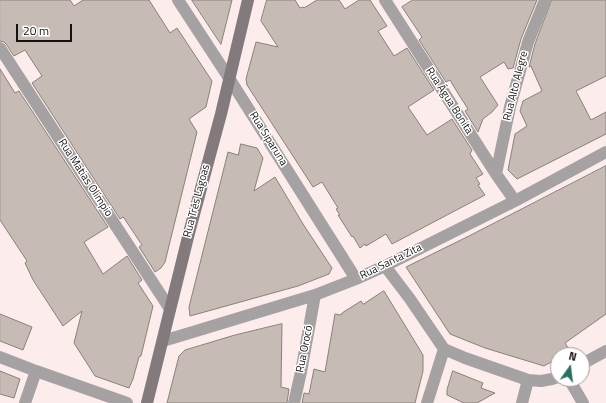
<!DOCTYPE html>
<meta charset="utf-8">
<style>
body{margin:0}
#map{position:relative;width:606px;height:403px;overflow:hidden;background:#fcedec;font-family:"Titillium Web",sans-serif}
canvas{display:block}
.north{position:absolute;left:550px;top:347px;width:40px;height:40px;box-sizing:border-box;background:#fff;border:1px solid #a2a09f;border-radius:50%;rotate:14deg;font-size:11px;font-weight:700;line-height:16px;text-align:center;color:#161110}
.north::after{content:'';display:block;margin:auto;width:14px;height:18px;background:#2b6f62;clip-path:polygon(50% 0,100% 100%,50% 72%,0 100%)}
.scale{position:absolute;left:16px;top:24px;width:56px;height:18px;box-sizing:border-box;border:2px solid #161110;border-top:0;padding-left:5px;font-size:12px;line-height:14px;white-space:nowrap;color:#161110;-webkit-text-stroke:3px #fff;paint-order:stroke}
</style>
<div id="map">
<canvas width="606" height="403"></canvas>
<div class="north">N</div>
<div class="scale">20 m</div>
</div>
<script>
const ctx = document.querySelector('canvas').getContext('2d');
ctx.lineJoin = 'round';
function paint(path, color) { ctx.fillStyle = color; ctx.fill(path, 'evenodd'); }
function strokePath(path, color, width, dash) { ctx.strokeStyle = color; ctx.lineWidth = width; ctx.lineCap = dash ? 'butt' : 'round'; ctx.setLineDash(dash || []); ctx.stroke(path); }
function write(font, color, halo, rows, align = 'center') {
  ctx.font = font + ' "Titillium Web",sans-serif'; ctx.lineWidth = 3; ctx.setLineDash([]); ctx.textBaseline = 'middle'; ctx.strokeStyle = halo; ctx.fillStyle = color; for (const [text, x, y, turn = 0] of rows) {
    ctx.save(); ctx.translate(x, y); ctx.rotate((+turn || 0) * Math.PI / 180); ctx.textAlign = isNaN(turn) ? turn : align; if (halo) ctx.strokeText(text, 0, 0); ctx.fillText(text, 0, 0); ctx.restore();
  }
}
const building = new Path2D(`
 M0 0H70L74 6 83 0H149L170 33 177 28 212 81 206 107 189 119 197 132 165 262 161 268 155 272 139 247 142 245 124 218 123 217 120 219 32 83 42 76 25 50 14 56 6 44 4 42 0 41Z
 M192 0H232L221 44Z
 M267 0H295L300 8 303 7 304 8 317 0H339L345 9 359 0H370L387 26 378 31 394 56 407 48 434 90 408 107 427 135 452 119 472 150 470 154 483 174 476 178 480 184 478 185 485 195 392 244 386 234 366 246 365 244 360 248 353 236 352 237 338 215H340L336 209 338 208 322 182 313 187 247 85 246 79 256 42 278 47 261 21Z
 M413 0H537L521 39 513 68 508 69 504 62 480 77 498 105 492 112 483 119 478 132 465 111 468 109 459 95 450 80 446 82 419 40 422 37 402 7Z
 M552 0H606V76L576 91 591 120 606 112V134L517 179 508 170 515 134 527 126 520 111 523 101 542 91 531 66 529 67 535 44Z
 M0 69 15 93 19 91 108 227 84 242 103 274 127 256 142 280 138 283 153 306 141 356 139 357 133 379 129 388 95 376 74 343 82 311 63 326 33 280 25 263 27 261 0 220Z
 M241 144 257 148 263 158 254 191 275 177 303 224 332 268 329 274 298 286 190 316 189 307 228 152 238 155Z
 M606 166V314L565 343 570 351 564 355H558V358L544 366 485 348 450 334 406 267 469 236Z
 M384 291 423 355V371L415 403H302L304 393 309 394 314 369 325 372 335 314 341 315 342 313 361 301 363 304Z
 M0 314 32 327 23 350 0 341Z
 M282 324 281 387 289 389 287 403H167L179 356 185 350 235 335Z
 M0 371 20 379 14 398 0 394Z
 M453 371 483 383 481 388 495 393 477 403H464L447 395V390Z`);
const street = new Path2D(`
 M178 0 229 78 356 279
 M385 0 496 174 515 201
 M0 48 170 309
 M496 174 510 107 528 42 545 0
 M385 266 410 299 444 349 465 358 528 380 541 381 552 379 558 377
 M163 341 315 295 356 279 385 266 515 201 606 152
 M0 357 36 371 127 403
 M582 364 606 351
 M569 379 583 403
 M25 403 36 371
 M294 403 301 372 315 295
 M427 403 444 349
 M522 403 528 380`);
const secondary = new Path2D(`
 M147 403 189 233 221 114 248 0`);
const streetNames = [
 ["Rua Alto Alegre",516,86,-76],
 ["Rua Água Bonita",449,101,57],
 ["Rua Siparuna",268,139,58],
 ["Rua Matias Olímpio",85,178,57],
 ["Rua Três Lagoas",197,201,-75],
 ["Rua Santa Zita",391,262,-26],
 ["Rua Orocó",305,349,-79]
];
paint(building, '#c7bcb5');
strokePath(building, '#8a8079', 1);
strokePath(street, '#a6a1a3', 12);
strokePath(secondary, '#827a7d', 12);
write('11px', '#161110', '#fff', streetNames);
</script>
